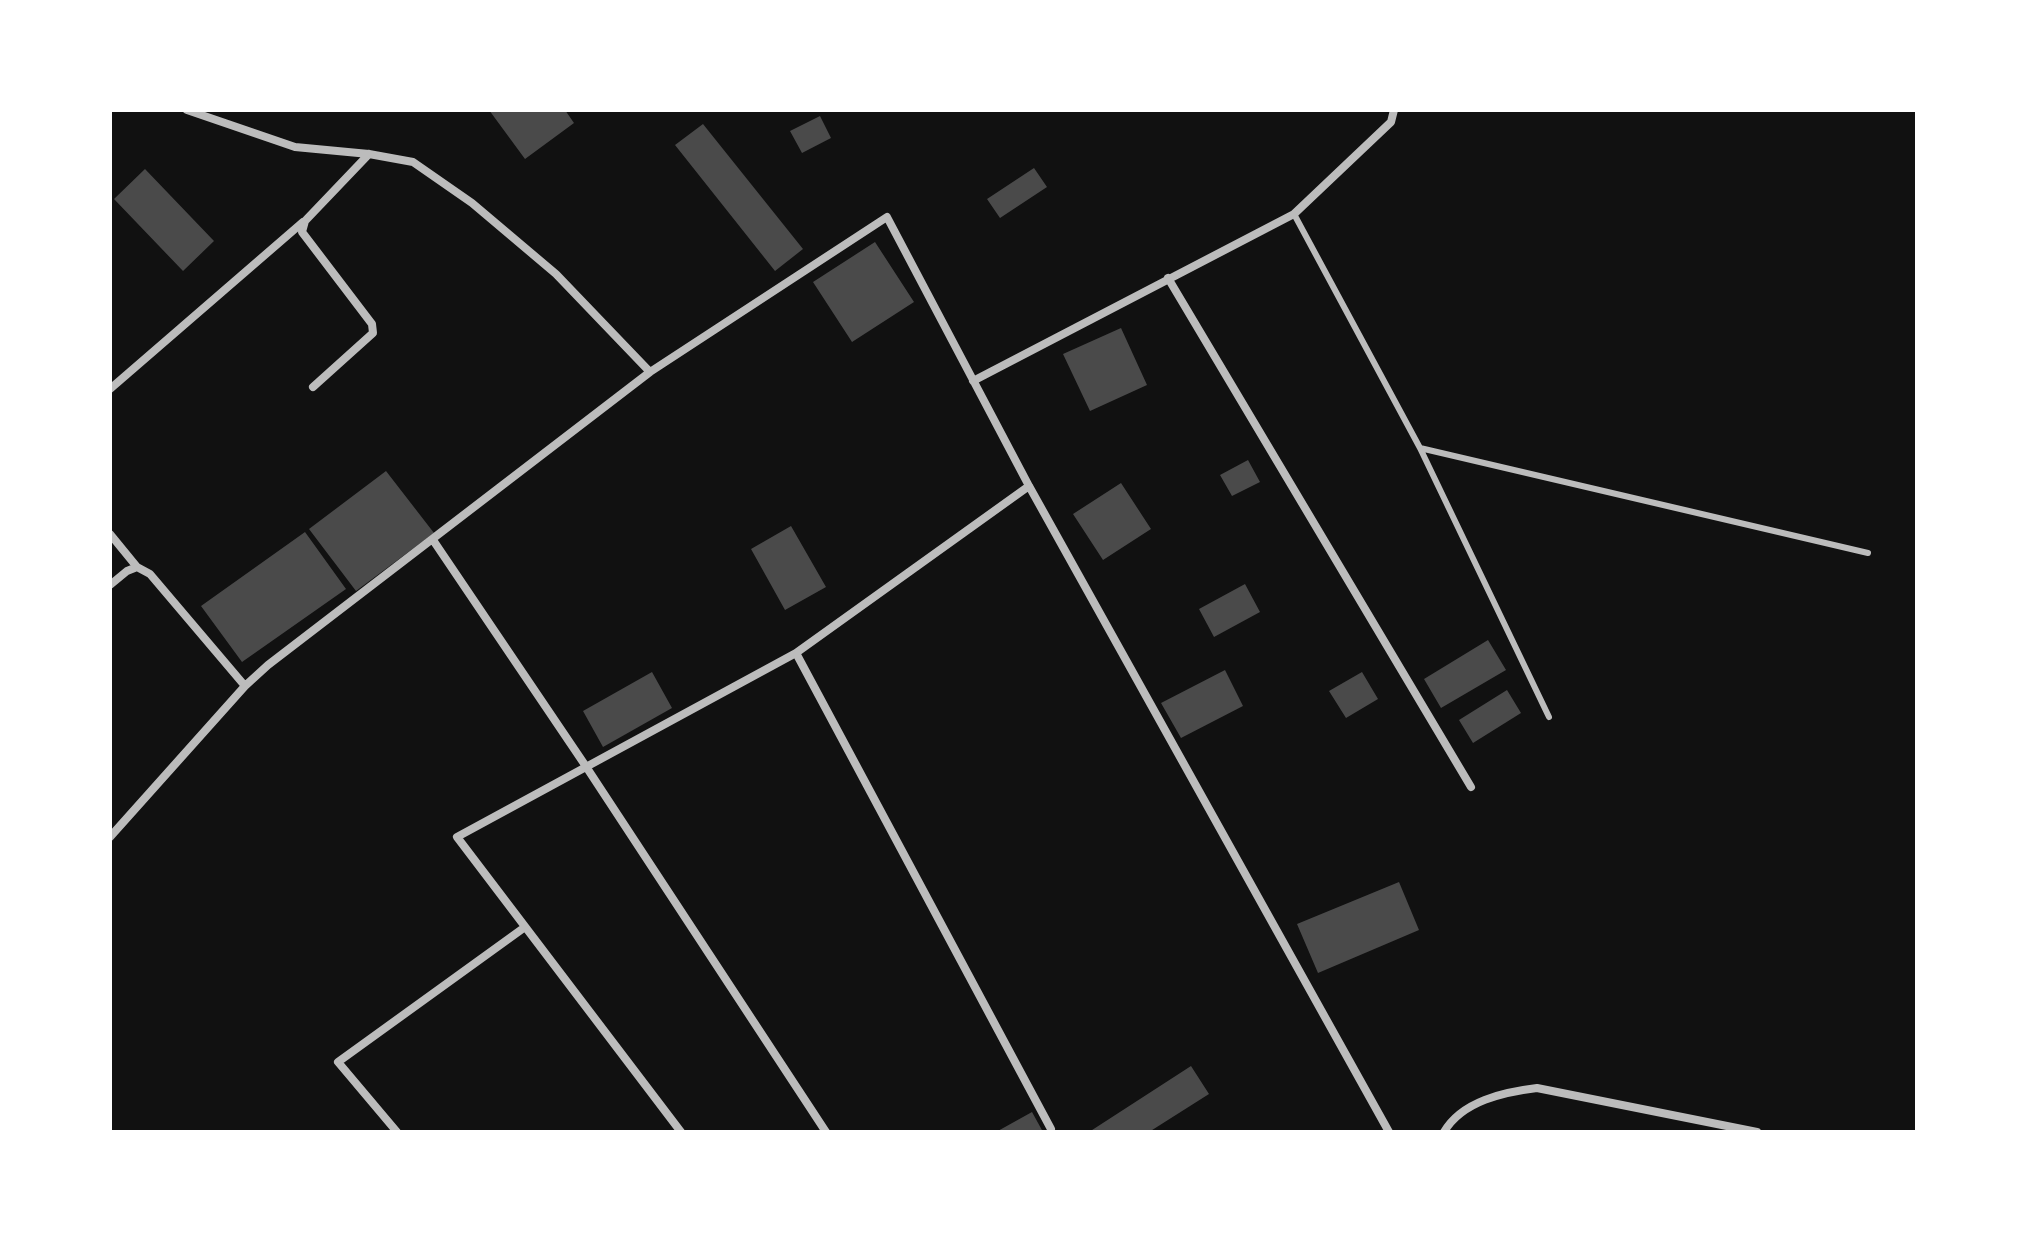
<!DOCTYPE html>
<style>
body{margin:0}
#map{position:relative;width:2027px;height:1242px;overflow:hidden;background:#111;font-family:"Roboto Condensed",sans-serif}
canvas{display:block}
.frame{position:absolute;inset:0;border:112px solid #fff;pointer-events:none}
</style>
<div id="map">
<canvas width="2027" height="1242"></canvas>
<div class="frame"></div>
</div>
<script>
const ctx = document.querySelector('canvas').getContext('2d');
ctx.lineJoin = 'round';
function paint(path, color) { ctx.fillStyle = color; ctx.fill(path, 'evenodd'); }
function strokePath(path, color, width, dash) { ctx.strokeStyle = color; ctx.lineWidth = width; ctx.lineCap = dash ? 'butt' : 'round'; ctx.setLineDash(dash || []); ctx.stroke(path); }
const building = new Path2D(`
 M489 110H565L574 123 525 159Z
 M820 116 831 138 802 153 790 131Z
 M703 124 803 249 775 271 675 145Z
 M1034 168 1047 187 1000 218 987 199Z
 M145 169 214 241 183 271 114 199Z
 M875 242 914 302 852 342 813 282Z
 M1121 328 1147 385 1090 411 1063 354Z
 M1248 460 1260 482 1232 496 1220 475Z
 M386 471 434 533 356 591 309 529Z
 M1121 483 1151 529 1103 560 1073 514Z
 M791 526 826 587 785 610 751 549Z
 M305 532 346 589 242 662 201 606Z
 M1245 584 1260 612 1214 637 1199 609Z
 M1488 640 1506 670 1441 708 1424 679Z
 M1225 670 1243 706 1181 738 1161 703Z
 M652 672 672 708 603 747 583 711Z
 M1362 672 1378 699 1346 718 1329 691Z
 M1507 690 1521 713 1473 743 1459 720Z
 M1399 882 1419 930 1318 973 1297 924Z
 M1191 1066 1209 1094 1149 1132H1089Z
 M1032 1112 1043 1132H996Z`);
const service = new Path2D(`
 M1294 214 1420 448 1549 717
 M1420 448 1868 553`);
const minor = new Path2D(`
 M187 110 295 147 369 154 413 162 472 203 556 274 650 372 887 217 1029 486 1389 1132
 M1168 278 1471 787
 M973 381 1294 214 1391 122 1394 110
 M313 387 373 333 372 324 302 232 305 221 369 154
 M110 389 303 222
 M110 534 137 567
 M433 540 585 765 826 1132
 M110 585 127 571 137 567 150 574 245 686
 M796 653 1051 1129
 M110 837 245 686 268 665 650 372
 M397 1132 338 1062 525 927
 M681 1132 457 837 796 653 1029 486
 M1444 1132C1462 1101 1504 1092 1537 1088L1757 1132`);
paint(building, '#4a4a4a');
strokePath(service, '#bcbcbc', 6);
strokePath(minor, '#bcbcbc', 8);
</script>
